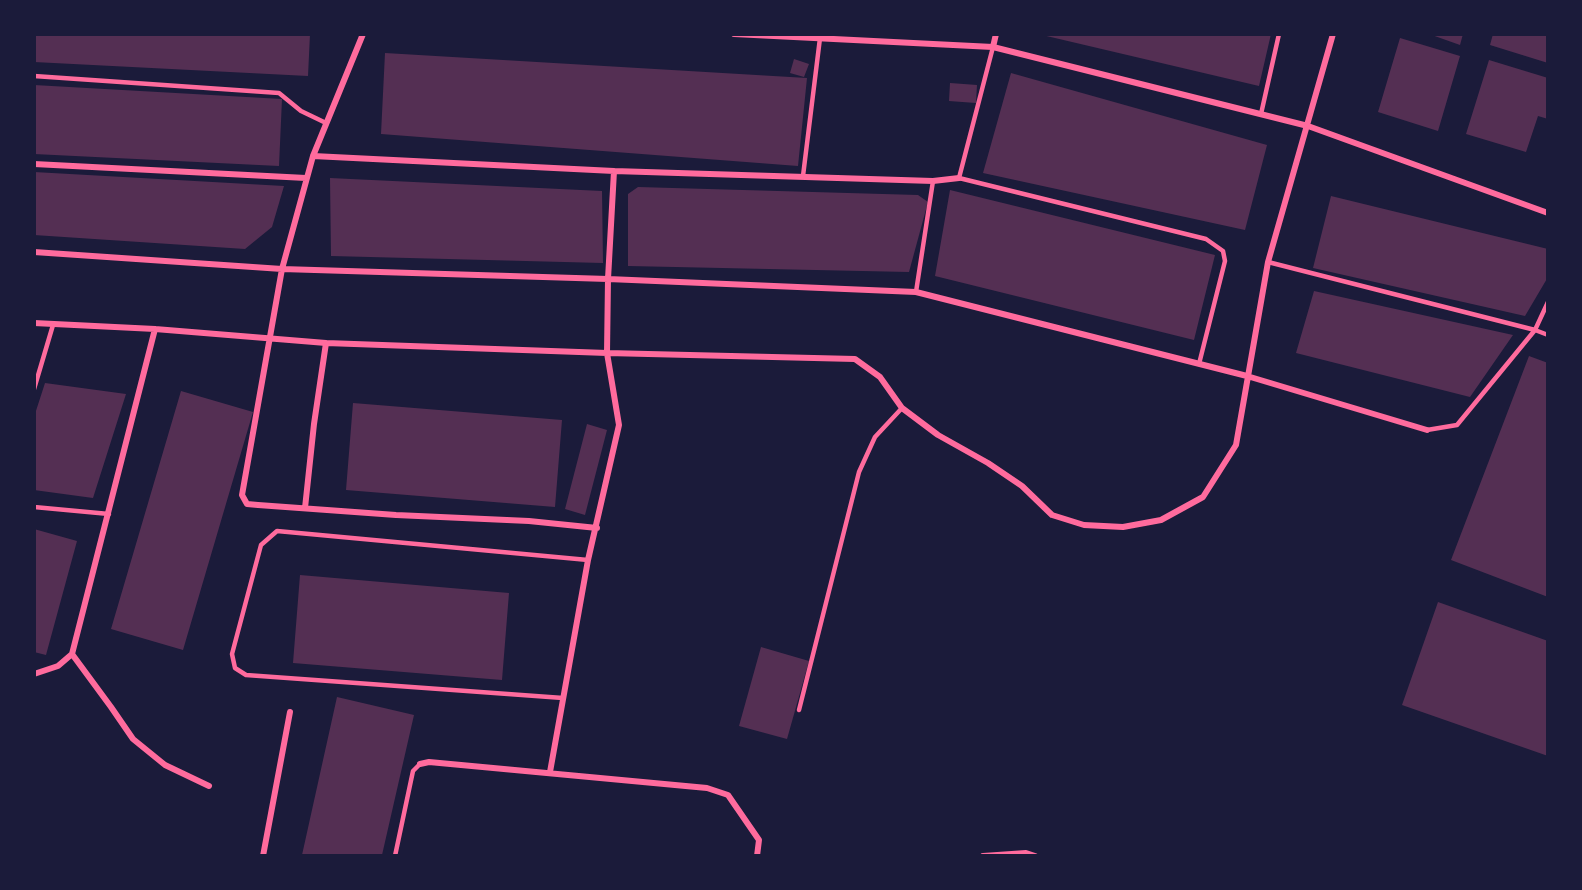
<!DOCTYPE html>
<style>
body{margin:0}
#map{position:relative;width:1582px;height:890px;overflow:hidden;background:#1b1b3a;font-family:"DejaVu Sans",sans-serif}
canvas{display:block}
.frame{position:absolute;inset:0;border:36px solid #1b1b3a;pointer-events:none}
</style>
<div id="map">
<canvas width="1582" height="890"></canvas>
<div class="frame"></div>
</div>
<script>
const ctx = document.querySelector('canvas').getContext('2d');
ctx.lineJoin = 'round';
function paint(path, color) { ctx.fillStyle = color; ctx.fill(path, 'evenodd'); }
function strokePath(path, color, width, dash) { ctx.strokeStyle = color; ctx.lineWidth = width; ctx.lineCap = dash ? 'butt' : 'round'; ctx.setLineDash(dash || []); ctx.stroke(path); }
const building = new Path2D(`
 M34 34H310L308 76 34 62Z
 M1038 34H1271L1259 86Z
 M1429 34H1463L1460 45Z
 M1493 34H1548V63L1490 45Z
 M1400 38 1460 56 1438 131 1378 112Z
 M385 53 807 78 798 166 381 134Z
 M794 59 809 64 804 77 790 73Z
 M1489 60 1548 78V119L1538 116 1526 152 1466 134Z
 M1011 73 1267 145 1245 230 983 173Z
 M950 83 977 85 976 103 949 101Z
 M34 85 282 99 279 166 34 154Z
 M34 172 284 186 272 227 245 249 34 235Z
 M330 178 602 191 603 263 331 256Z
 M638 187 918 195 928 202 909 272 628 266V194Z
 M950 190 1215 255 1194 340 935 276Z
 M1331 196 1548 249V277L1525 316 1313 268Z
 M1314 291 1513 335 1470 397 1296 353Z
 M1529 356 1548 363V597L1451 560Z
 M45 383 126 394 93 498 34 490V417Z
 M181 391 253 412 183 650 111 629Z
 M353 403 562 420 555 507 346 490Z
 M587 424 607 430 585 515 565 509Z
 M34 529 77 541 46 655 34 652Z
 M300 575 509 593 502 680 293 663Z
 M1438 602 1548 641V756L1402 705Z
 M761 647 809 661 787 739 739 726Z
 M337 697 414 715 382 855H302Z`);
const service = new Path2D(`
 M993 47 959 178 1206 239 1223 251 1225 261 1199 364
 M34 76 279 93 301 111 326 123
 M1261 114 1279 34
 M803 176 820 38
 M1268 262 1535 330 1548 335
 M916 292 933 181
 M34 389 53 325
 M1427 430 1457 425 1535 330 1548 302
 M34 507 109 514
 M563 698 246 675 235 668 232 654 261 545 277 531 588 560
 M799 710 859 472 875 437 902 408
 M395 856 413 771 420 764`);
const minor = new Path2D(`
 M363 34 313 156 282 269 242 495 247 504 258 505 396 515 529 521 597 528
 M734 34 993 47 1308 126 1548 213
 M993 47 996 34
 M313 156 614 171 933 181 959 178
 M34 164 306 178
 M34 252 282 269 608 279 916 292 1247 376 1427 430
 M34 323 155 329 326 343 607 353 855 359 880 377 902 408 938 435 988 463 1022 486 1052 515 1084 525 1123 527 1161 520 1203 497 1236 445 1268 262 1333 34
 M305 508 314 424 326 343
 M72 654 111 707 133 739 165 765 209 786
 M34 674 58 666 72 654 155 329
 M420 764 429 762 707 788 728 795 759 840 757 856
 M550 772 588 560 619 425 607 353 608 279 614 171
 M263 856 290 712
 M983 856 1026 853 1035 856`);
paint(building, '#542f53');
strokePath(service, '#ff6b9d', 4.5);
strokePath(minor, '#ff6b9d', 6);
</script>
